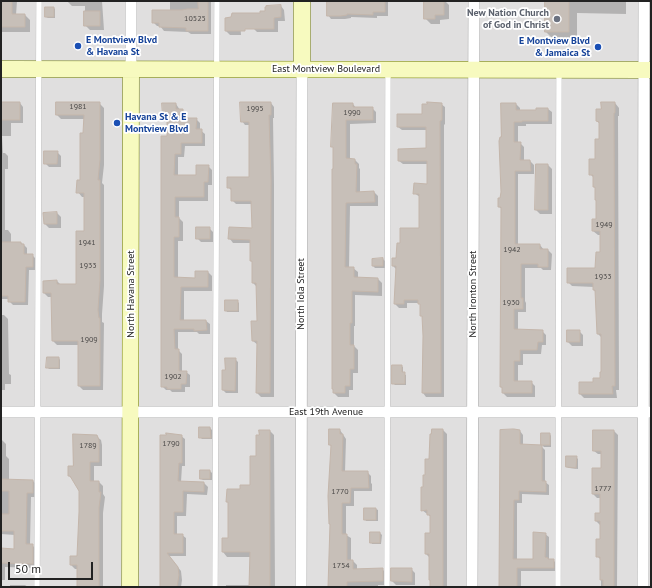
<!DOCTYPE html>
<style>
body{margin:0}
#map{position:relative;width:652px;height:588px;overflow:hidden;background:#f2efe9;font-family:"PT Sans",sans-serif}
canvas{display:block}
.frame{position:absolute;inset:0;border:2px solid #222;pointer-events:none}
.scale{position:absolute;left:8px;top:562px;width:85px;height:18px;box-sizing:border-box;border:2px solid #222;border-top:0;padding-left:5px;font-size:12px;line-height:14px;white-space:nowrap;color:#222;-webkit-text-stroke:3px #fff;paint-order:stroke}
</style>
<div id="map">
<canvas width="652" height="588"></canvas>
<div class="frame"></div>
<div class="scale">50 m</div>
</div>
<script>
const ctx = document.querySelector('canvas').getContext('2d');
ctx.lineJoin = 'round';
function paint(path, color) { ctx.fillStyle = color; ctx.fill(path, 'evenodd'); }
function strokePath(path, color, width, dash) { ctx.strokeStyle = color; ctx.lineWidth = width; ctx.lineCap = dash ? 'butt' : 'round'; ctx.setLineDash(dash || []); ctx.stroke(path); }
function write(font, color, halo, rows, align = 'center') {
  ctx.font = font + ' "PT Sans",sans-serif'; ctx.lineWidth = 3.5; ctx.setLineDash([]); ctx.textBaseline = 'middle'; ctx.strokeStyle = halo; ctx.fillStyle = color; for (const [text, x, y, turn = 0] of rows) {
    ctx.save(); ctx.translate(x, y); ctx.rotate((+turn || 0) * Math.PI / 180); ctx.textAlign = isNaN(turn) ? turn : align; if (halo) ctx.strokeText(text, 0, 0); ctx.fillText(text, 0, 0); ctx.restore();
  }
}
const residential = new Path2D(`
 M1 1H651V587H1Z`);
const shadow = new Path2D(`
 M1 1H17L16 15H25L30 20V32H1Z
 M67 1H102L104 30H90L85 25V6H72Z
 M170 1H211V34H191L188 32 164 31 160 26H157L153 22 170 11Z
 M328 1H388V16H377V18L351 17V18L345 19H331L328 15Z
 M425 1H445L449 5V19L440 20V24H431L425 18Z
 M546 1H626V14L577 13V40H554L546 32Z
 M281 6 284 10 285 21H278V32H257L253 28 261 14Z
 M54 8 55 9V18H48L46 17Z
 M240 22 241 35H230L226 31Z
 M1 103H20L23 107V123H11V136H2L3 153H5L8 156V169H5V230H8L11 234V243H21L23 244 27 248V255H32L36 259V270H29L28 305H13L9 301V299H1Z
 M99 103 104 108V165L102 183 104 185V286L102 314V322L104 323 103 390H83L79 386V345H57L53 341 52 297H48L44 293V282L57 281 61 285H77L85 232V197H82L78 192 81 181 85 119H61L57 115Z
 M271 103 274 107V118H273L274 184V397H261L257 393 258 345 253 341 258 322 257 287 253 283V263L251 261V243H233L230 239 253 229 252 204H236L232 200V191L228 187 250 178V125H245L242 121Z
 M602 103H615L619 108V116H618L619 390H616L617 398H584L580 394 601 379 602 373V338L598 334 596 293 594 290V287L572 286 568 282 596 269 601 253V235H598L593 231 597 220 596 189 594 187V178L590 174 596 160 600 140V124L597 121 602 110Z
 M176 104 180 110H182L186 113V119H196L200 123V130L205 134V146H185L184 157H178V176H196L208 166 212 170V185H208V201H179V218L183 222V241H178V278L196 279 208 272 212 276V291H184V321H206L210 324V334H199L197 332H178V350L182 354V372H186L190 375V387H185V392H172L170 390H166L162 386 168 120 164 116Z
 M353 104 356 108H372L376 112V123L350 124V159L355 160 359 164V168L360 169V192H374L378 196V206H350L349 268H353L358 272V279H378L382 283V296L355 295V326H354V346L358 350V373H353V390H349V397H338L334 393V148L332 146Z
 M441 104 445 107V124L444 125V397H426L423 393V318L421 315V305L419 303H407V308H399L395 304 397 270 393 266 397 259 401 244 420 229V197L414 193 428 185V164H403L399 161 427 149V130H402L398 127 423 115 428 105Z
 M516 104 520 108V111H537L548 109 552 112V124H526V126H518V143H520L524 147V161H530L534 165V174H518V245H540L544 250H548L552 254 551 270H543L541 268H525V301L526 303V312H518V330L542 331 546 335V345H542L541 354H523V365H518V382H531L535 386V397H507L503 393V389L501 387 502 209 499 207Z
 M57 152 61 156V167H49L45 163Z
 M548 165 552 169V214H540L536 210Z
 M57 213 61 217V228H49L45 224Z
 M209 228 213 232V242H201L197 238Z
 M383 259 385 261V268H375L373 266Z
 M237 301 239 303V312H227L226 310Z
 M1 315H4L8 319 9 374 11 375V384H5V390H1Z
 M579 331 583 335V346H572L568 342Z
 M59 358 60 360V369H49L47 367Z
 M235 359 238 362V393H226L223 390 226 371Z
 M401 366 403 367V374L406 375V385H395L393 383Z
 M210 428 212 430V439H202L200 437Z
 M340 430 346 439 345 472H367L371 476V483L372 484V491H354V506H346V535L351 538V561H353L357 565V570L382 569 386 573V585H378V587H330L332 447 330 445Z
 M443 430 447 434V587H430V558L426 554V534H430L431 517 422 510 424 488 430 460Z
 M270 431 274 435 275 587H226V585H250L251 557H227L223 552 229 539V503L227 502 241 490 251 486 257 457 260 436Z
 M520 431 523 435V445L544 447H542L545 450V482L549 485V495L522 494V503H517V560H534L545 534 549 537V560H553L557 564V571H521V587H501Z
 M614 431 618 435 617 587H601V560L597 556 601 540 600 525 596 521V514H601V498H597L593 494 602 469V454H598L594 451Z
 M550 434 551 436V447H544L542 445Z
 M96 436 101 440 102 445V466H94V482H99L103 486V494L105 497 103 513V587H63L78 586V569H75L71 565 78 557 80 491 74 480 69 476 74 467Z
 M181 436 185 439V466H182L181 482 204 483 208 487 207 495 187 494 186 516H177V535H182L186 538V556H169L181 571 182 580 181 587H161Z
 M1 439 6 444V456L9 459V480L33 481 37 485V497H31L30 545H32L37 550V568L5 567V580H1V549L15 550V535L1 534Z
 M576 457 578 459V469L569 468 567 467Z
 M210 471 212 473V480H203L201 479Z
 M365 509H376L378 510V521H366L365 519Z
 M380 533 382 535 381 544H372L371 542Z
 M411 569 415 573V585H396L392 581Z
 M10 585H25L28 587H10Z`);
const building = new Path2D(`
 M1 1H12V14H25V27H1Z
 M198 1H208V31H186V28L159 27V23H152V10H182L187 9H198Z
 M327 1H385V12H373V15L347 14V15L341 16H327Z
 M424 1H444V15H435V19H424Z
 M545 1H569V32H545Z
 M281 5V17L274 18V29H245V31H225V18L231 17 232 13H260V11H265V7H266V6Z
 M45 7H54V17H45Z
 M84 11H100V26H84Z
 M1 102H20V120H1Z
 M56 102H100V160L98 180H100V281L98 310 99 318H100V386H78V341H52L51 293H43V281L57 280V284H76V231H84V193H76L77 180H80V133H83L84 115H56Z
 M240 102H271V115H269L271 180 270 393H256L257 341H252L251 321H257L256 283H252V261H250V240L228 239 229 227 252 228 251 201H231V188H227V177H249V122H241Z
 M427 102 442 103V120L440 121 441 393H422L423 336 422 316H420V304H418V300H404V304H394L396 266H392V258H396L397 243H400V228H419V194H413L414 183 427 184V161H398V149L426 148V127H397V114H422V104H427Z
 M601 102H615V113H614L615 386H612L613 394H579V382H593V378H600V372H601V334H597L595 290H593V283H567V268H595L596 252H600V231H592V219H596V200H595V187H593V175H589V159H595V139H599V122L596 121V109H601Z
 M162 103H176V109H183V118H197L196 129H202V143H181V154H175L174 175H196V165H209L208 182H204V197H175V217H179V237H174V277L195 278V271H208V287H181L180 320H206L207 330 194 331V329H174L175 349H179V371H187L186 384H181V389H167V387H161V136H167V116H163Z
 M333 103H353V107H373V120H346V158L355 159V164H357L356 192 374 191 375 202 346 203 345 267H354V277L378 278V292L352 291V323H350V345H354V369H350V386H345V393H333V389H332V169H333V147H331Z
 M501 103H516V110H536V108H548V121H522V122H514V142H521L520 160H530L531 171H515V244H540V249H548V267H538V264H521V298H523V309H514V329L543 330V342H538L537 350H520V361H514V381H532V393H502V387H500L501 207H498V198H500L501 192 499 141 500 137H501Z
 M44 151H58L57 164H44Z
 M536 164H548V210H535Z
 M57 212V224H44L43 213Z
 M196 227H210V239H196Z
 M1 242H21V244H24V254H33V267H26L25 302H8V296H1Z
 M383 258V266H372V259Z
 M225 300H238V311H225Z
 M567 330H580V342H567Z
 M47 357H59V368H46Z
 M225 358H236L235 391 222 390V370H225Z
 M392 365H402V372H405V384H392Z
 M199 427H210L211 438H199Z
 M329 429H340V434H343L342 471H368L369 488H351L350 503H342V534H347V560H353V569L383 568V581L347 582V587H328L330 524H329L328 496 331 445H329Z
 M432 429H443V587H430V580H429V554H425V533H430V515H427V510L421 511V487H423V475H425V459H429L430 434H431Z
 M514 429 520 430V444L542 445V481H546V492L519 491V500H514L513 559H533V532L546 533 545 557 548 558V559H554V568H517V587H499L500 430Z
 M259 430H270V587H249L250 552H222V538H228V502H226L227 489H240V485H250V456H256V435H259Z
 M593 430H614V587H603V580H600V557H596V539H600V521H595V513H600V494H592V468H601V451H593Z
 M166 433 182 435V463H179L178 481 204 482V492L183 491V512H174V534H183V553H167L178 567 179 575 177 587H160V435H166Z
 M541 433H550V445H541Z
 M73 434 97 435 99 440V462H90V481H99V492H101L99 508V587H77V565H70V556H77L79 512V491L70 476H68V466H73Z
 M566 456H577L576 468 566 467Z
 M200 470H210V479H200Z
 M1 479 33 480V493H27L26 544H33V564L1 563V548L14 549V531H1V514H9V491H1Z
 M364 508H376V520H364Z
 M370 532H380V543H370Z
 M391 568H412V582L391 581Z`);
const lane = new Path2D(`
 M37 587 39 1
 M215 587 217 1
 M387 587 388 72
 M558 587 559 71`);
const street = new Path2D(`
 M131 69V1
 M1 412H651
 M301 587 302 69
 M472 587 474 1
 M643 587 644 1`);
const secondary = new Path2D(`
 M1 69 651 70
 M302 69V1
 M130 587 131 69`);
const markers = [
 [557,19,4,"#6b7280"],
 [78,46,4,"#1a4fb4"],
 [598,47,4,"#1a4fb4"],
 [117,123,4,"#1a4fb4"]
];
const numberNames = [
 ["10525",195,19],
 ["1981",78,107],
 ["1995",255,109],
 ["1990",352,113],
 ["1949",604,225],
 ["1941",87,243],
 ["1942",512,250],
 ["1933",88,266],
 ["1933",603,277],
 ["1930",511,303],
 ["1909",89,340],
 ["1902",173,377],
 ["1790",171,444],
 ["1789",88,446],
 ["1777",603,489],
 ["1770",340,492],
 ["1754",341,566]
];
const worshipNames = [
 ["New Nation Church",549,13],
 ["of God in Christ",549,25]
];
const transitNames = [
 ["E Montview Blvd",86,40],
 ["& Havana St",86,52],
 ["E Montview Blvd",590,41,"right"],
 ["& Jamaica St",590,53,"right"],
 ["Havana St & E",125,117],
 ["Montview Blvd",125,129]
];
const streetNames = [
 ["East Montview Boulevard",326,69],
 ["North Havana Street",131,294,-90],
 ["North Iola Street",301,294,-90],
 ["North Ironton Street",473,294,-90],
 ["East 19th Avenue",326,412]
];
paint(residential, '#e0dfdf');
paint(shadow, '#0003');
paint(building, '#c7bfb8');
strokePath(building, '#c4b6ab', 1);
strokePath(lane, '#a9a9a9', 6);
strokePath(street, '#a9a9a9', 12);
strokePath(secondary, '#707d05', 17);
strokePath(lane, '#fff', 5.5);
strokePath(street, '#fff', 11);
strokePath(secondary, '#f7fabf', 16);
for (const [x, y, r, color] of markers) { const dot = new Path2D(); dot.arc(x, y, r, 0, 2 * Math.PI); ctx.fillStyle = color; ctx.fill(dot); strokePath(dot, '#fff', 1.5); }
write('8px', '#4b4948', null, numberNames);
write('bold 10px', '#5b616d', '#fff', worshipNames, 'right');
write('bold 10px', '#164399', '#fff', transitNames, 'left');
write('10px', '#222', '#fff', streetNames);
</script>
